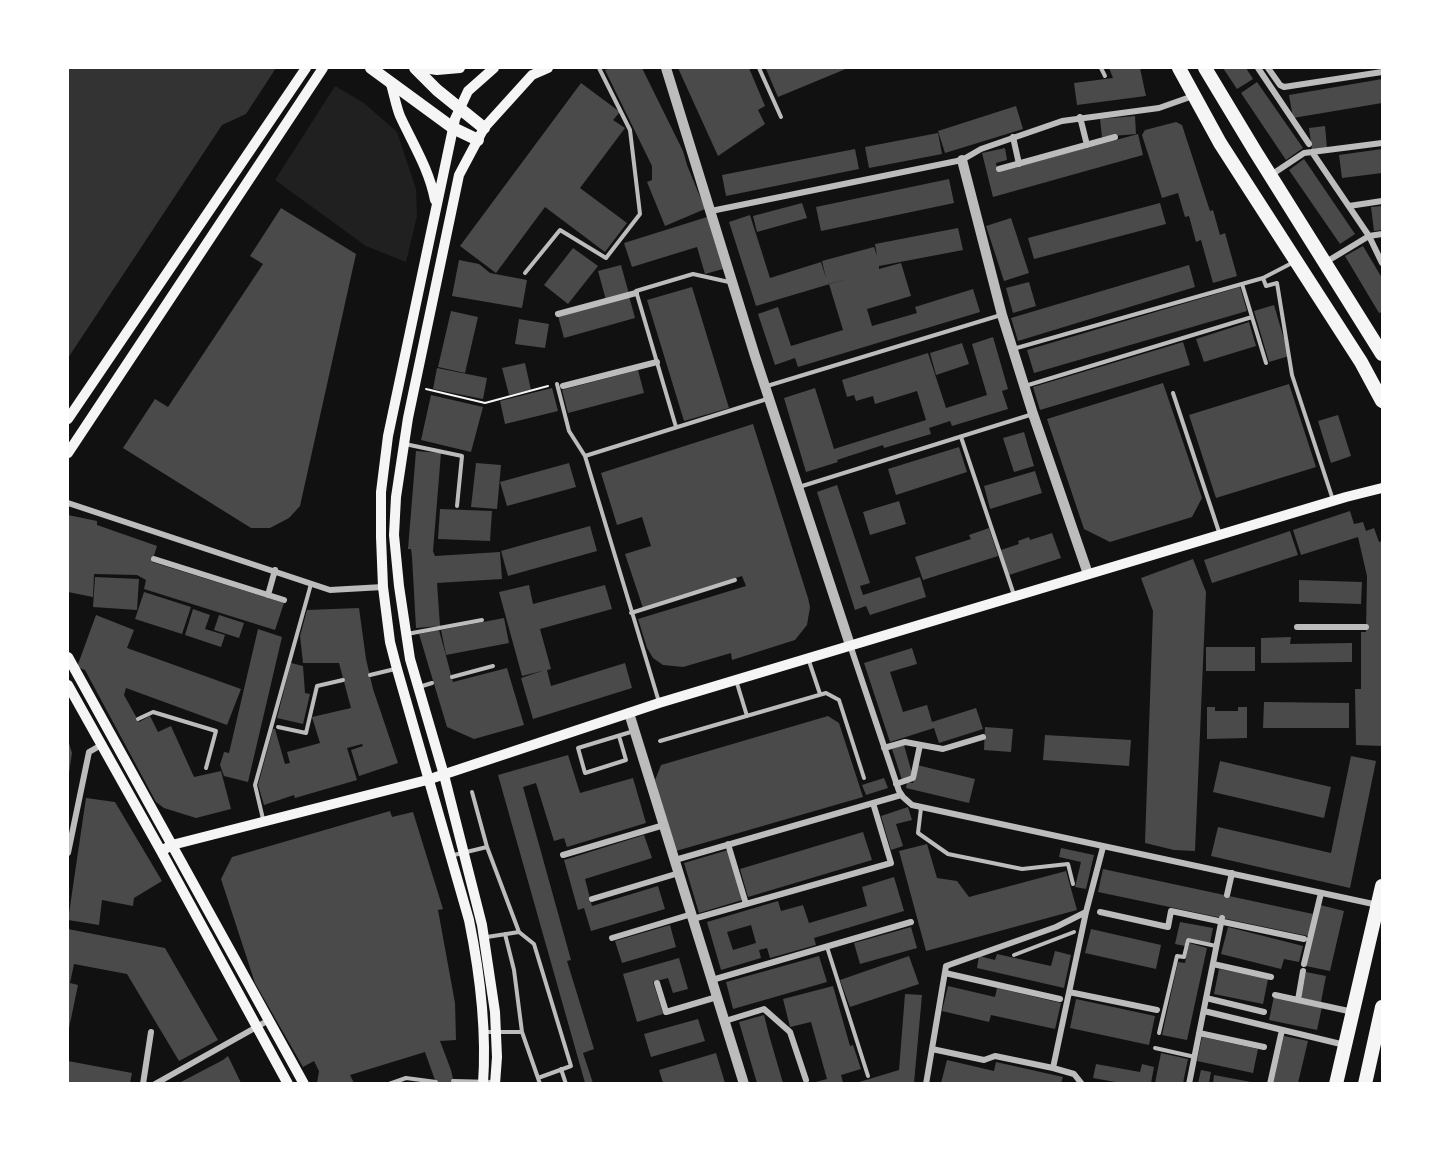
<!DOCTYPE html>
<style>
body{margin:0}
#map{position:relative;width:1450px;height:1151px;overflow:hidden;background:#111;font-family:Jost,sans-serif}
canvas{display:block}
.frame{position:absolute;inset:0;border:69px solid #fff;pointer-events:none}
</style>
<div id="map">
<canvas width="1450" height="1151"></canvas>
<div class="frame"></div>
</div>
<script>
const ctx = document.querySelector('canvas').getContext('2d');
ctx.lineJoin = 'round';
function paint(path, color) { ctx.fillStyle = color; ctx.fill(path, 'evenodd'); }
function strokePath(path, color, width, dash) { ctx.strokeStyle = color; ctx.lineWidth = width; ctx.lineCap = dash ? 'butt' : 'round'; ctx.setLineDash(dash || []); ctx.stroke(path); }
const green = new Path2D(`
 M335 86 364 103 397 132 416 189 417 216 406 262 366 246 275 180Z`);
const water = new Path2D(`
 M68 68H276L246 114 222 125 68 358Z`);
const building = new Path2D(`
 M611 68H642L683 151 687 165 705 209 665 226 647 182 652 180V166L605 70Z
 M678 68H749L765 106 758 110 765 124 718 156Z
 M770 68H848L778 97 766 69Z
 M1109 68H1140L1146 96 1077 105 1074 83 1113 78Z
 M1223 68H1246L1253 79 1237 89Z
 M1382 79V103L1293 118 1289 95Z
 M1257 82 1303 148 1286 160 1241 93Z
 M581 83 620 112 613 120 625 128 580 188 627 223 605 252 545 207 496 273 460 246Z
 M1016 106 1023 129 945 153 938 131Z
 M1135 116 1136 134 1102 137 1100 119Z
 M1176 122 1182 125 1210 211 1213 210 1220 235 1225 233 1237 276 1213 283 1201 240 1196 242 1189 216 1185 217 1178 193 1162 198 1142 135 1145 130Z
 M1325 126 1327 148 1312 150 1309 128Z
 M938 133 942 154 869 168 865 147Z
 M1138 134 1143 155 993 197 982 153 1005 148 1007 160 996 163 998 172Z
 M855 149 859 169 726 196 722 175Z
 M1382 149V173L1342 178 1339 155Z
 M1304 159 1355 234 1340 244 1289 170Z
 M949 179 954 203 821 231 816 207Z
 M802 203 807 218 757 232 753 216Z
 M1160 203 1166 224 1034 259 1028 238Z
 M1382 206V230L1374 231 1371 207Z
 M281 208 356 254 300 506 289 518 270 528H251L123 448 155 399 168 407 263 264 250 256Z
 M750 215 770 278 821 262 826 278 822 261 874 247 877 256 875 244 958 228 963 250 879 266V269L901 263 911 296 867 309 872 326 917 313 915 307 973 289 980 312 798 367 795 358 775 365 758 314 778 307 791 346 843 330 829 284 850 278 756 306 729 222Z
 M707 217 723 269 705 274 697 247 632 267 624 243Z
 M1011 218 1029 273 1004 281 986 226Z
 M1363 246 1382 278V312L1379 313 1345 256Z
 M573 248 598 266 568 304 544 285Z
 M459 260 479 264 490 273 527 280 522 308 452 296Z
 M621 265 629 294 606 300 598 271Z
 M1189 265 1195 287 1018 341 1011 318Z
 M1029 282 1036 306 1013 313 1006 288Z
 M692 287 729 408 684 421 647 300Z
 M1240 287 1247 311 1034 373 1027 350Z
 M629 296 635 318 564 338 558 316Z
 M1274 305 1289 356 1269 362 1254 311Z
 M451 311 478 317 465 373 438 367Z
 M519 319 549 324 545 348 515 344Z
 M1249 322 1256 346 1204 362 1196 339Z
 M993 337 1008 389 1002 391 1008 409 952 426 950 421 929 428 931 434 884 448 883 445 837 460 838 462 806 472 784 398 815 388 834 449 926 420 917 391 875 404 873 396 856 401 854 395 847 397 842 380 928 353 946 408 987 395 972 344Z
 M1183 342 1190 365 1040 410 1033 387Z
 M962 343 969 364 936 375 930 353Z
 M525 363 531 390 509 395 502 368Z
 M437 368 487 378 483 399 433 389Z
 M638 370 644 393 568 413 562 390Z
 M1163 383 1202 498 1192 517 1110 542 1084 529 1047 419Z
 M1289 384 1316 467 1216 498 1189 415Z
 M552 388 558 411 505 424 500 401Z
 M431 395 483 407 471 452 421 440Z
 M1338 415 1351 456 1331 463 1318 421Z
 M753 424 808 598 810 607 807 625 795 640 732 660 731 653 683 667 663 665 653 658 647 648 638 619 746 586 742 576 643 608 625 554 651 546 642 517 617 525 601 473Z
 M1024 432 1034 466 1014 472 1003 438Z
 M959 447 967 472 896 495 888 469Z
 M416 451 441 453 433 551 435 556 500 552 502 579 437 583 440 626 416 628 412 557 411 549H408Z
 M476 463 501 465 497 509 471 507Z
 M569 463 576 487 507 506 500 482Z
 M1035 471 1042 493 990 509 984 486Z
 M837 485 870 583 860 586 863 595 920 577 926 597 870 615 866 606 855 610 817 492Z
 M899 501 906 524 870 535 863 512Z
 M440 509 492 511 490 541 438 539Z
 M1350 511 1354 524 1363 522 1366 531 1374 528 1379 542 1382 541V746L1356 745 1355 689H1361V632H1366L1367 576 1358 537 1301 555 1293 530Z
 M68 515 97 521V525L157 546 152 562 284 603 275 630 144 589 146 580 137 575 94 574 93 597 68 592Z
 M590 526 597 551 508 576 501 551Z
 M989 528 998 556 923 580 915 557 971 539 969 535Z
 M1290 531 1298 555 1212 583 1204 560Z
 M1052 533 1061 558 1009 575 1001 550 1019 544 1018 541 1029 537 1030 540Z
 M1193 559 1206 592 1195 851 1174 850 1145 843 1153 611 1141 578Z
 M95 577 139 579 137 610 93 607Z
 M1299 580 1362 582 1361 604 1299 602Z
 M529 585 533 604 605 585 612 609 540 629 551 669 547 670 551 686 625 663 632 688 533 719 521 678 542 671 522 676 499 592Z
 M144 592 191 607 182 634 135 619Z
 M359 608 366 659 373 689 398 763 359 776 351 750 363 746 362 744 347 748 357 780 295 798 294 795 264 805 258 785 273 729H275L285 764 290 763 287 752 320 743 312 717 351 708 339 663H303L300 636 307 610Z
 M193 609 210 615 205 629 225 635 221 647 185 635Z
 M96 615 134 630 127 648 241 689 227 725 126 688 124 695 139 722 150 716 158 732 171 726 194 777 221 771 231 809 196 818 164 808 156 802 85 670 77 667Z
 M219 615 244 623 239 638 214 630Z
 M504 618 509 643 446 655 441 630Z
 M258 629 282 637 248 782 224 776 220 765 224 752 229 753Z
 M439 630 453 682 507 668 524 725 474 739 447 727 419 634Z
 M1291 637 1290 644 1352 643V662L1261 663V638Z
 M1206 647H1255V671H1206Z
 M912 648 917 664 890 672 903 712 927 705 932 722 976 708 983 729 939 743 934 728 890 742 864 663Z
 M291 663 303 666 305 693 310 694 303 724 277 718Z
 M1264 702 1349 703V728H1263Z
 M1207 707H1215V711H1238V707H1247V738L1207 739Z
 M828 716 839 723 863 797 676 851 655 780 661 765Z
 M985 727 1013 729 1011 752 984 750Z
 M1045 735 1131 740 1129 766 1043 760Z
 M68 740 72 753 69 773H68Z
 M904 745 913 777 902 780 892 749Z
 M568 755 580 793 633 778 646 823 567 847 564 838 554 841 536 783 523 787 571 960 567 961 594 1049 583 1053 593 1083H585L498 775Z
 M1351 756 1376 761 1350 888 1211 856 1218 827 1331 853Z
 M1220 761 1331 787 1324 818 1213 792Z
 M917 765 975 779 969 803 906 788 907 782 913 783Z
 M884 778 888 788 866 795 862 785Z
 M86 798 115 802 162 881 134 898 133 906 102 900 99 925 68 920Z
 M908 807 912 820 896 824 903 846 891 850 881 816Z
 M390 811 392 817 413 812 443 909 438 910 455 1003 456 1040 440 1041 451 1070 454 1083H436L425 1052 350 1075 354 1083H317L319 1071 314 1061 303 1067 255 983 221 879 232 857Z
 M863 832 872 860 748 897 740 869Z
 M644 835 652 858 585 879 592 906 658 886 665 909 591 931 584 908 578 910 564 860Z
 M927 844 937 878 957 881 969 897 1066 871 1077 910 926 951 899 851Z
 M1061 848 1094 855 1086 889 1075 887 1081 862 1059 857Z
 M728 850 742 900 699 913 684 863Z
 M1103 869 1313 914 1308 936 1098 892Z
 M894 877 904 911 814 938 816 945 770 958 767 948 759 950 761 958 721 970 707 922 778 901 781 911 803 905 809 923 867 906 862 887ZM751 925 756 943 733 950 727 932Z
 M1320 905 1344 911 1330 971 1306 966Z
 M1180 922 1213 928 1210 943 1186 938 1185 946 1175 944Z
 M670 925 676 947 622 963 615 941Z
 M911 927 917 948 860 964 854 943Z
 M1228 927 1303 946 1299 962 1284 959 1281 969 1221 954Z
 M68 929 165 948 218 1040 179 1061 127 974 74 964 70 983 78 985 68 1033Z
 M1091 929 1161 945 1156 969 1085 953Z
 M1189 943 1207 948 1187 1040 1162 1035 1178 962 1185 963Z
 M1055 951 1071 955 1064 988 977 968 979 956 995 960 997 954 1051 966Z
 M819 956 827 982 733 1009 726 982Z
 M909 956 919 984 850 1007 840 980Z
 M679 958 688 989 673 993 668 978 653 982 663 1014 637 1022 623 974Z
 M1219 969 1268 979 1263 1004 1214 994Z
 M1306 972 1326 976 1321 1002 1301 998Z
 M833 986 850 1046 853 1045 861 1069 841 1075 843 1083H812L827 1079 811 1022 790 1027 783 999Z
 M948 986 995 997 997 988 1061 1003 1055 1029 991 1015 989 1022 942 1011Z
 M905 994 922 995 914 1083H856L899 1070Z
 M1274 996 1322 1007 1317 1030 1269 1020Z
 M1076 999 1155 1016 1149 1045 1070 1028Z
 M764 1015 769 1035 783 1083H757L739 1022Z
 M698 1019 705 1041 651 1057 644 1034Z
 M1284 1036 1308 1041 1298 1083H1273Z
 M1202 1037 1258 1049 1253 1073 1197 1061Z
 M716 1053 725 1083H663L659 1070Z
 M1161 1053 1188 1059 1183 1083H1155Z
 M228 1056 241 1083H179L223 1060Z
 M947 1060 994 1071 996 1062 1063 1077 1061 1083H941Z
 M68 1061 132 1073 130 1083H68Z
 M1096 1064 1140 1072 1142 1064 1154 1067 1151 1083H1121L1093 1078Z
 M1201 1070 1211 1072 1209 1083H1198Z
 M1214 1075 1251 1082 1250 1083H1213Z`);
const path = new Path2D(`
 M426 389 485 403 548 386`);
const service = new Path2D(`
 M759 68 781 117
 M1101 68 1105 76
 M525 273 560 230 606 258 640 214 630 130 599 68
 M1263 278 1266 286 1277 283 1292 375 1333 500
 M1252 317 1266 363
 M1013 349 1263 278 1292 263
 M557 384 569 431 585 456
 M767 386 1001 315
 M1025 386 1252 317 1242 284
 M1173 393 1219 532
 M676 427 636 291 693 274 729 282
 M961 437 1014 595
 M405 444 462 456 457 506
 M799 487 1033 414
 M631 613 735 580
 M407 634 482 620
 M809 661 820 694
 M370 675 395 669
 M452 677 493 666
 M736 680 747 716
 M419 687 432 683
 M659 702 585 456 767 399
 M138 719 153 712 216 731 206 768
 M278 727 306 733 317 686 343 680
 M619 736 626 760 585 773 578 748 634 731
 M660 741 826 693 839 700 864 778
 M472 792 487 847
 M921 808 918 833 948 854 1022 869 1068 864 1073 884
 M263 819 255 785 311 584
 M454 855 487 847 519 932 534 944 571 1066 538 1078 522 1032 514 970 505 934
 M487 937 519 932
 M827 947 868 1076
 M1014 955 1074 932
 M484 1032H522
 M1159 1033 1177 956 1184 957 1188 940 1216 946
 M1155 1048 1195 1057
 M561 1069 566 1084
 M538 1078 540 1084
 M453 1081 494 1082
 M389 1084 406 1078 436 1082`);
const minor = new Path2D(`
 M1258 68 1309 144
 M1268 68 1280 85 1284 87 1382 72
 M1080 117 1087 145
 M1013 137 1019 164
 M1312 152 1369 236 1326 262
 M999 169 1115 137
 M1271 175 1304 153 1382 143
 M1349 206 1382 201
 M711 211 962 160 981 149 1062 121 1159 108 1193 96
 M1382 234 1369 236 1382 263
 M558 314 636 293
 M563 386 657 362
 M68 503 330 590 383 587
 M154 559 284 600
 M268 595 275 570
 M1297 627H1366
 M850 645 899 791 903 797 912 805 1378 905
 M884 748 905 742 943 749 983 737
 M896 784 913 778 920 745
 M728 844 746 904
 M68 853 89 752 103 744
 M563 855 664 825
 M675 860 901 795
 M1227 895 1232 873
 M592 899 679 873
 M1100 912 1168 927 1171 911 1304 939
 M693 919 891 863 873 803
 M612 938 692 914
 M1213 964 1271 977
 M1304 964 1321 893
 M945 973 1060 999
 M712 980 911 922
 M657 983 666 1012 717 997
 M1069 992 1157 1010
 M1275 995 1353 1012
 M1206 998 1264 1012
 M1298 1000 1303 971
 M1204 1011 1345 1045
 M725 1021 764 1009 790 1032 806 1080
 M1199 1033 1264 1047
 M932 1049 984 1060 995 1056 1053 1068 1074 1074 1082 1084
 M1053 1068 1086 912
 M143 1084 151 1032
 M155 1084 269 1020
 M926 1084 946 966 1056 927 1086 912 1103 847
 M1189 1084 1222 918
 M1270 1084 1282 1030`);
const tertiary = new Path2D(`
 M666 68 755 356 850 645
 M962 160 1002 315 1033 414 1088 574
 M629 713 744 1084`);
const secondary = new Path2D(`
 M423 68 437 70 460 68
 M391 84C394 94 396 106 400 116 413 144 429 169 435 200
 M68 419 306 68
 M68 453 323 68
 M68 657 304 1084
 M68 685 161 851 288 1084
 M161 851 172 845 427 780 659 703 1346 497 1382 488
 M483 1084C487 1028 480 974 469 920L397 669 390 642 383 587 381 537V492L388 436 455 119 468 91 494 68
 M495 1084 497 1057 495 1012 482 925 444 775 410 659 399 586 394 535 396 497 408 418 459 175 484 128 532 75 548 68`);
const primary = new Path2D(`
 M371 68 453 128 478 140
 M415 68 437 90 484 128`);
const trunk = new Path2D(`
 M1179 68 1220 143 1361 362 1382 401
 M1205 68 1255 151 1382 354
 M1336 1084 1382 886
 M1365 1084 1382 1007`);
paint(green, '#202020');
paint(water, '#333');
paint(building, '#4a4a4a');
strokePath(path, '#f5f5f5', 2);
strokePath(service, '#bcbcbc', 4);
strokePath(minor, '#bcbcbc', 6);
strokePath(tertiary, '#bcbcbc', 10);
strokePath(secondary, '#f5f5f5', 10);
strokePath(primary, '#f5f5f5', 12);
strokePath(trunk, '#f5f5f5', 14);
</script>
